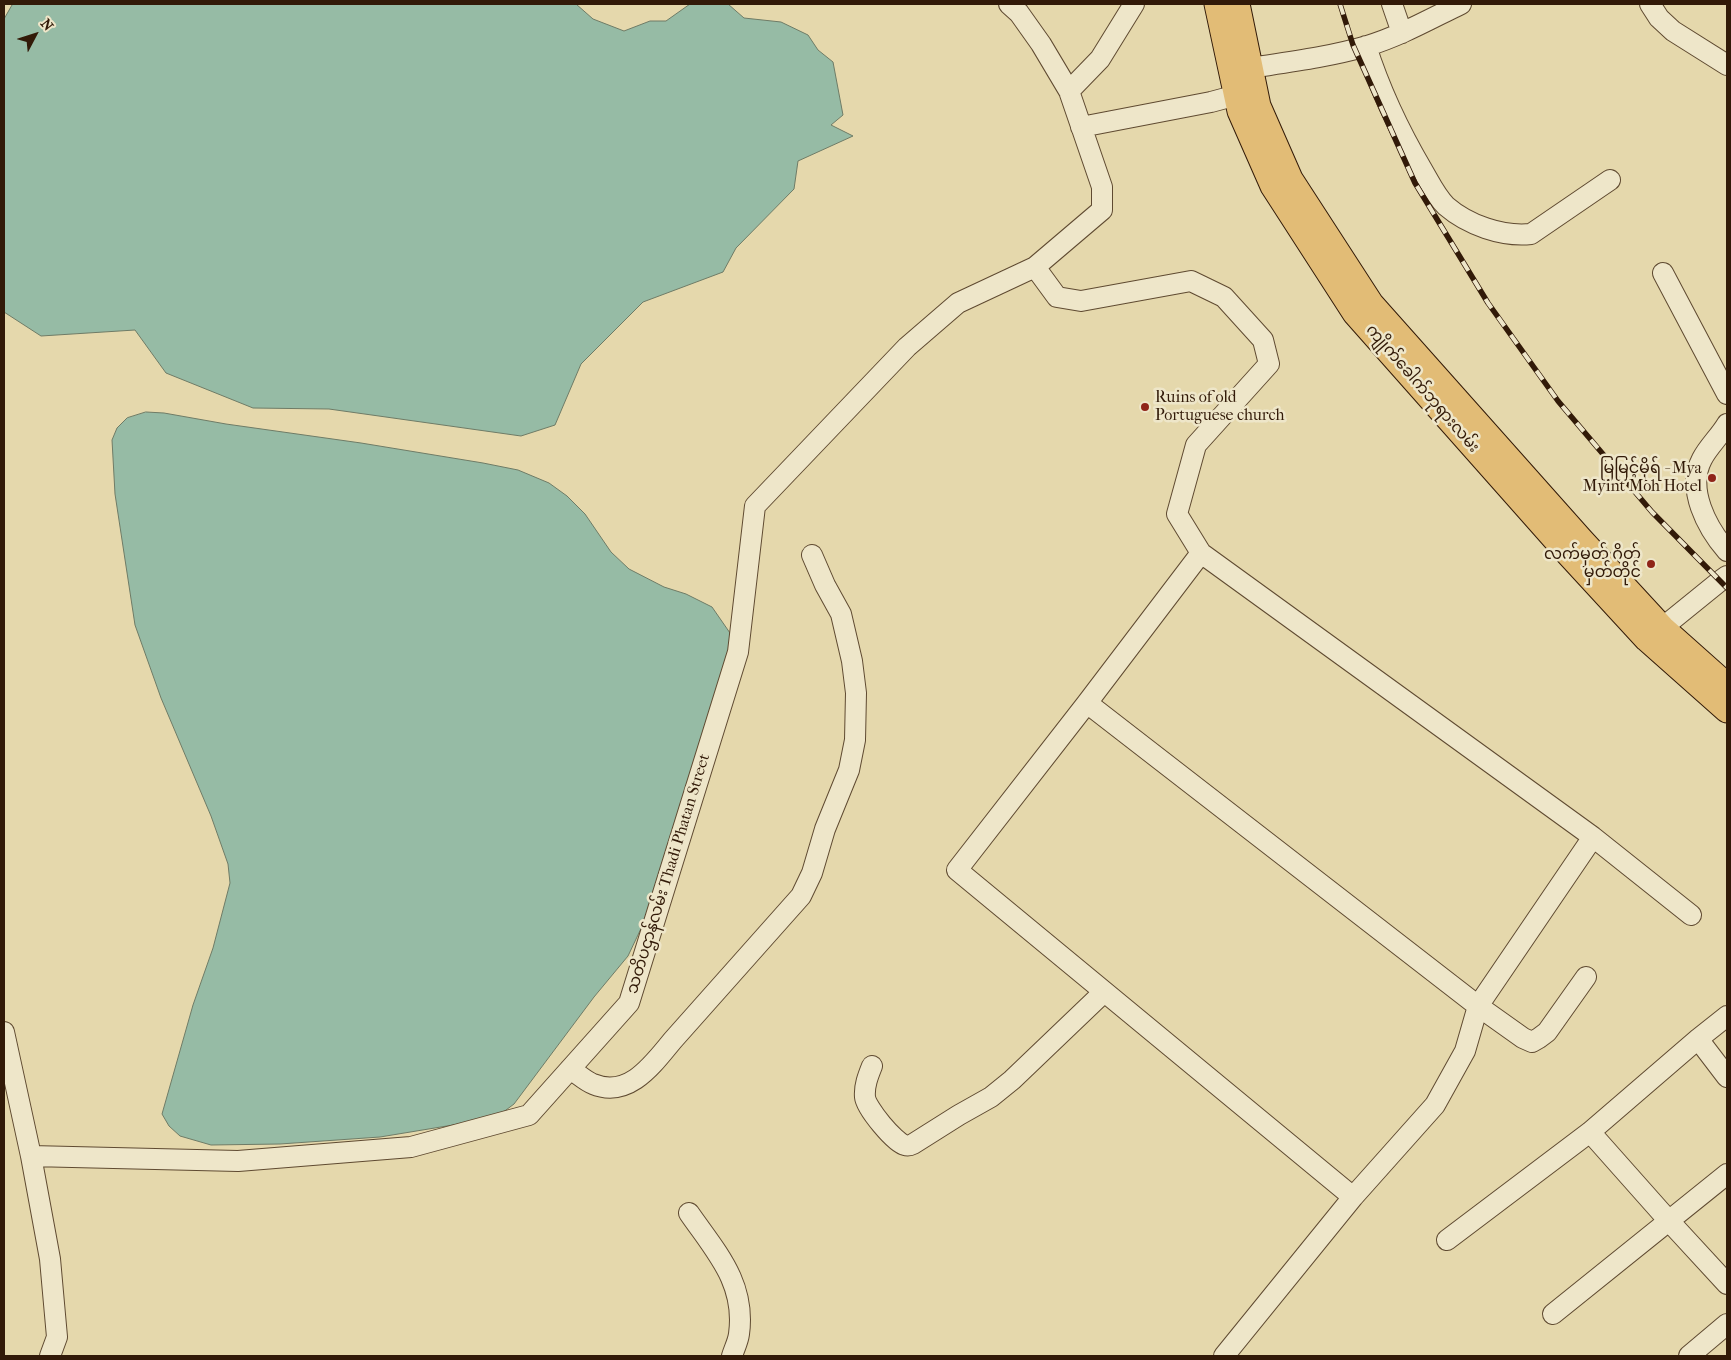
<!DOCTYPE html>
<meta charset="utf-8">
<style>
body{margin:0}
#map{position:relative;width:1731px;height:1360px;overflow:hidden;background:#e5d8ac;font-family:"IM FELL French Canon",serif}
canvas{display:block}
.frame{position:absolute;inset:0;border:5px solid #321a08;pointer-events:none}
.north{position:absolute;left:10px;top:10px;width:50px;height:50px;-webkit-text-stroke:4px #eee6c9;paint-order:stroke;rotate:50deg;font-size:14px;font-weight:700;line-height:20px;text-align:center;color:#321a08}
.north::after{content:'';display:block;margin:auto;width:18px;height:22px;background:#321a08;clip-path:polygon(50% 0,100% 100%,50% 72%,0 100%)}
</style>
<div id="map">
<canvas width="1731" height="1360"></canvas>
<div class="frame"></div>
<div class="north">N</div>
</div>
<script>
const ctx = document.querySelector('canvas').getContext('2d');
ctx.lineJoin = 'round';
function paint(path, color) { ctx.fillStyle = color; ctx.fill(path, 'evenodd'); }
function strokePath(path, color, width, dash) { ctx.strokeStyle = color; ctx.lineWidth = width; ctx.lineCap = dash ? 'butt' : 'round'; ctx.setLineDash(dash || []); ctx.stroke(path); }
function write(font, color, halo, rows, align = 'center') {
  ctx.font = font + ' "IM FELL French Canon","Noto Sans Myanmar",serif'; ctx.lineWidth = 5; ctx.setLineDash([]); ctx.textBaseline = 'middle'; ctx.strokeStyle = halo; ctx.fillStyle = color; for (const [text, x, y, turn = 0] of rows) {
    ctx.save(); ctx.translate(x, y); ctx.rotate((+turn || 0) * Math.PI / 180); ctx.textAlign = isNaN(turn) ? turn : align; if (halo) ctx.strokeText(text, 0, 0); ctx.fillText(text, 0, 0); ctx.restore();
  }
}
const water = new Path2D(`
 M15 4H576L593 19 624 31 650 21H666L690 4H728L744 18 781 22 808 35 818 50 833 62 843 115 831 125 853 136 798 161 794 189 736 248 723 272 643 302 581 364 555 425 521 436 329 409 253 408 166 373 135 330 41 336 4 312V19L12 5Z
 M146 412 164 413 226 424 361 443 483 463 518 470 549 483 567 496 585 514 611 552 629 569 664 587 686 594 712 607 730 633 731 656 646 918 628 956 594 997 514 1104 502 1113 465 1123 380 1137 280 1144 211 1145 180 1136 169 1126 162 1114 193 1005 213 948 230 883 228 864 211 816 161 698 135 625 115 494 112 440 117 428 127 418Z`);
const minor = new Path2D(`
 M1392 4 1402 33
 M1650 4 1659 18 1673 31 1727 65
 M1366 46C1380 90 1400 132 1423 171 1430 183 1436 196 1446 206 1468 225 1502 237 1531 234L1610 180
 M1250 68C1289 62 1329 57 1367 46 1400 36 1430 19 1461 4
 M1069 91 1100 59 1134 4
 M1081 127 1211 102 1237 95
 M1035 267 1057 297 1081 301 1191 281 1224 297 1263 340 1269 364 1196 445 1177 514 1201 553 1593 837 1691 915
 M1663 273 1727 394
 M1727 424C1720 436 1708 447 1702 459 1686 489 1707 528 1727 551
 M1201 553 1087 703 957 870 1353 1197
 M1662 628 1720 581 1727 576
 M1087 703 1478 1006 1523 1038 1532 1042 1539 1038 1547 1032 1586 977
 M4 1032 31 1156 50 1259 57 1337 50 1356
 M1698 1039 1727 1077
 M872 1066C868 1076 864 1086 865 1097 866 1108 895 1143 905 1145 908 1146 911 1145 913 1144L959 1115 991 1097 1012 1080 1104 992
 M570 1069C577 1073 585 1081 593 1084 629 1099 653 1064 673 1040L801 896 812 873 825 829 849 770 855 740 856 693 852 661 841 614 825 585 812 555
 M1590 1132 1669 1221 1727 1284
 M31 1156 238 1161 411 1147 529 1115 629 1003 738 652 755 506 907 347 958 303 1035 267 1102 210V187L1069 91 1041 44 1019 13 1009 4
 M689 1213C716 1252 746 1283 739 1334 738 1342 734 1349 732 1356
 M1447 1240 1590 1132 1698 1039 1727 1016
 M1553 1314 1727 1174
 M1224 1356 1353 1197 1435 1105 1465 1051 1478 1006 1593 837
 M1689 1356 1727 1324`);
const major = new Path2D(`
 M1217 4 1240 111 1273 186 1355 313 1565 550 1647 639 1727 710
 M1237 4 1258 106 1290 179 1371 304 1581 540 1662 628 1727 686`);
const rail = new Path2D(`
 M1340 4 1353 45 1415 183 1488 303 1558 401 1652 512 1727 588`);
const markers = [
 [1145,407,5,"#8f2418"],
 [1712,478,5,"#8f2418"],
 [1651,564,5,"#8f2418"]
];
const streetNames = [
 ["ကျိုက်ခေါက်ဘုရားလမ်း",1422,389,49],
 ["သတိပဌာန်လမ်း Thadi Phatan Street",669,874,-73]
];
const poiNames = [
 ["Ruins of old",1155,398,"left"],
 ["Portuguese church",1155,416,"left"],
 ["မြမြင့်မိုရ် - Mya",1702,469],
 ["Myint Moh Hotel",1702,487],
 ["လက်မှတ် ဂိတ်",1641,555],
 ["မှတ်တိုင်",1641,573]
];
paint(water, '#96bba5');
strokePath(water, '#6e7b66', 1);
strokePath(minor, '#5f4a31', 22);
strokePath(major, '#321a08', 27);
strokePath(minor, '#eee6c9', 20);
strokePath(major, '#e2bc76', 25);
strokePath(rail, '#321a08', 5.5);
strokePath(rail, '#eee6c9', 4, [11]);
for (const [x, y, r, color] of markers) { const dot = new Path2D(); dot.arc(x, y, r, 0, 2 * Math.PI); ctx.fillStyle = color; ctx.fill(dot); strokePath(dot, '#eee6c9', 2); }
write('16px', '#321a08', '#eee6c9', streetNames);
write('16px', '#321a08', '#eee6c9', poiNames, 'right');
</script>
